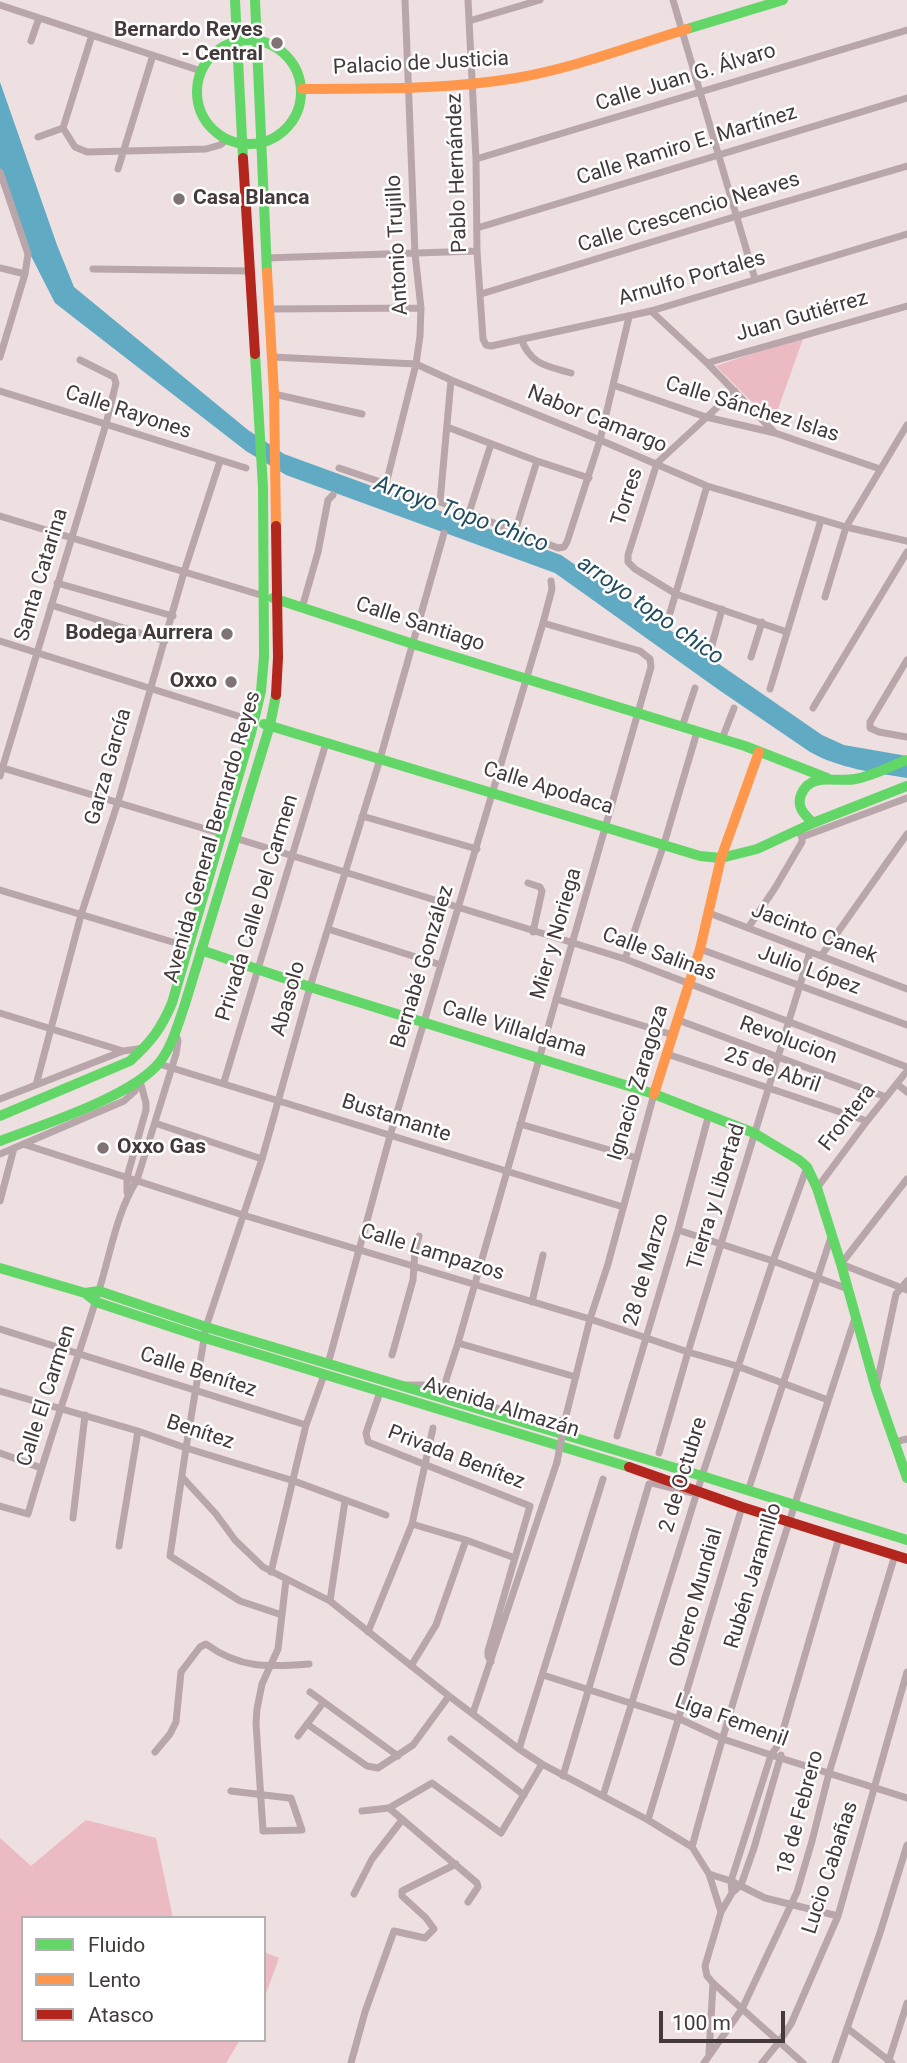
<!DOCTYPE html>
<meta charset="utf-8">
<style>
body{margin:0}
#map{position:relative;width:907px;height:2063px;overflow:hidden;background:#eedfe1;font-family:Roboto,sans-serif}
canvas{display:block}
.legend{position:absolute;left:21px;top:1916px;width:245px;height:126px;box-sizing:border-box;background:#fff;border:2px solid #b4b0b1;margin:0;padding:9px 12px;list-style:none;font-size:21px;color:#44393b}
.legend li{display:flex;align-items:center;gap:14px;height:35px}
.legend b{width:35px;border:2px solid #b4b0b1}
.scale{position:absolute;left:659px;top:2011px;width:126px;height:32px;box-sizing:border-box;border:4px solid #44393b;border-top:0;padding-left:9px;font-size:21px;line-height:24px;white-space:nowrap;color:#44393b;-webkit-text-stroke:5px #fff;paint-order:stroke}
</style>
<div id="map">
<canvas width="907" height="2063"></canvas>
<ul class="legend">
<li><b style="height:9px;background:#63d668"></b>Fluido</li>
<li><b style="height:9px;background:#ff974d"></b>Lento</li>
<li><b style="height:9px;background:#b3261e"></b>Atasco</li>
</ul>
<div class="scale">100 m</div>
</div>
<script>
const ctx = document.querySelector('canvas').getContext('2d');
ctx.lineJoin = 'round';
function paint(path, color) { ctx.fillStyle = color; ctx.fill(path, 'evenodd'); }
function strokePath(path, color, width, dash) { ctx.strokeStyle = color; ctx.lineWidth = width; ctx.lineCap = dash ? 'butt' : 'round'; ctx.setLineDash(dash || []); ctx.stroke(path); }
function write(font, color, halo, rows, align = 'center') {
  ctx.font = font + ' Roboto,sans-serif'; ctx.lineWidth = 5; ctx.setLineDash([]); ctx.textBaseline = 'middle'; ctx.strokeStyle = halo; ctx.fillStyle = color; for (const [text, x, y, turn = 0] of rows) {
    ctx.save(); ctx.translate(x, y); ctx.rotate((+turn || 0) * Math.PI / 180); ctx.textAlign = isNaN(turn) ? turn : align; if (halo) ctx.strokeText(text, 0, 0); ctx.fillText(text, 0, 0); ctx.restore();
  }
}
const green = new Path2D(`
 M804 336 773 423 716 366Z
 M86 1820 156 1838 173 1918H23V2040H240L226 2063H0V1838L31 1866Z
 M264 1952 279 1958 264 1999Z`);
const water = new Path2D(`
 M0 82 57 245 74 287 248 430 284 454 561 555 822 735 844 745 907 756V778C875 773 838 768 810 752L719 690 555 573 286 475 246 451 55 303 29 252 0 174Z`);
const street = new Path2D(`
 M468 0 476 159 477 251 483 339 486 345 491 346 651 311 907 234
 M673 0 755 279
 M0 5 201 71
 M469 21 540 0
 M92 35 63 128 75 147 87 152 206 149 220 145 227 139
 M31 41 39 18
 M38 137 63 128
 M476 159 907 30
 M118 169 153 55
 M0 172 28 254 25 274 0 357
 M477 228 907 98
 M266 258 477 251
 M0 268 25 274
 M93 269 250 271
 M481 294 737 216 907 166
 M269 309 421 308
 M651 311 707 363 775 433
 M521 339C531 365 547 366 571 373
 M272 357 416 364 451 380 600 440 707 486 846 527 907 541
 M707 363 907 306
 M613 385 706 417 775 433 880 469
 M0 391 246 468
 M735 391 657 463 628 555V562L635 569 676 594 787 632
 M274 394 362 414
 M447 427 537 461 589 478
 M339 468 440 502 558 548 564 547 567 542 600 440 629 317
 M386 484 416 364 420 336 421 308 415 254 405 0
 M440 502 451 380
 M469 513 491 444
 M0 516 264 596
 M515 532 537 461
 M57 583 173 616
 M825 597 846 527 907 425
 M51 605 165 641
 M302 608 318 552 328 500 333 495
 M670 613 707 486
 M543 623 640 651 650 659 651 667 458 1343 446 1380V1388C459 1398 529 1419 548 1422 553 1422 559 1421 565 1420
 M0 641 254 721
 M712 645 722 609
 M751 657 762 622
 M907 660 870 722V728L879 732 907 737
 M770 689 821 520
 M813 708 907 552
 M682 727 695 688
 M722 739 734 708
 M0 767 222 834
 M0 776 106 424 116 383 114 377 80 360
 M362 816 477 849
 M802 837 907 798
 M235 838 625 959 907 1067
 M528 883 540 887 542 891 533 932
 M0 890 189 947
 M709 913 907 989
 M748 928 775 888 802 842V837L798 831
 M328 929 441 965
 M700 949 907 1025
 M821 956 907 834
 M625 959 664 844 697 732
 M556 999 673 1035
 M0 1013 123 1051
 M678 1020 886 1097
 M667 1054 867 1121
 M159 1064 623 1207
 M224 1082 326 743
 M897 1084 907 1092
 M36 1085 81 915 118 802 184 572 220 461
 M0 1099 123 1051 145 1048
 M155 1123 262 1159
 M520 1124 637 1158
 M23 1144 243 1215 590 1319 688 1352 737 1366 828 1400
 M0 1154 124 1101 135 1091 138 1082
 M907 1179 841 1264 907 1290
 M817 1188 867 1121 907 1071
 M127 1192V1177L146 1110V1103L140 1081
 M0 1201 14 1148
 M678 1230 773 1261 848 1289
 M532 1302 543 1255
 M0 1329 306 1425
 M458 1343 576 1377
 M392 1355 413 1280 415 1250 419 1236
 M328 1364 390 1136 543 623 552 589 551 581
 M405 1385H423L446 1388
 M876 1388 896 1294 907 1281
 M0 1391 138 1431 186 1448 294 1481 386 1515
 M380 1392 366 1433 368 1442 530 1506 488 1651V1656L491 1662
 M564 1424 590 1319 608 1264 654 1094
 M617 1436 678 1230 709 1114
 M895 1442 907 1439
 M0 1453 41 1468
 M659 1453 688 1352 810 952
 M183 1478 216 1514 235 1540 263 1567 330 1601 449 1696 519 1749 542 1764 648 1820 692 1847 709 1874 721 1912
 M748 1491 832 1234
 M0 1506 28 1514C49 1439 76 1365 99 1290 110 1255 117 1211 137 1180L176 1054 178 1041 176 1034
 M73 1518 85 1415
 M412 1524 466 1540 515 1558
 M119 1546 138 1431
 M271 1572 306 1425 324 1375
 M330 1601 345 1501
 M282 1615 240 1601 170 1556 186 1448 206 1327 262 1159 310 987 380 759 444 533
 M368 1632 412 1524 433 1428
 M411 1666 436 1625 466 1540
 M543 1675 680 1719 723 1739 771 1755 907 1798
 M310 1692 398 1756
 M473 1713 557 1462
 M307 1724 367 1766 378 1768 413 1745 449 1696
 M298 1736 323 1703
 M451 1739 524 1795
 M519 1749 603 1479
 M155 1752 170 1734 176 1722 181 1672 200 1647 206 1644C240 1669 269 1667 309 1664
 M563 1776 649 1484 652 1483 693 1493
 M231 1791 289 1798H291L302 1830 263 1831 256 1723 257 1709 262 1684 278 1649 286 1580
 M603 1796 702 1476 773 1261 807 1167
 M389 1808 477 1883 478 1887 468 1902
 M362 1811 389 1808 432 1783 501 1833 542 1764
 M648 1820 742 1507
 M692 1847C740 1669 798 1494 855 1318
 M709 1874 731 1881 765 1898 838 1916
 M732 1893 741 1885 754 1848 781 1755
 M354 1894 372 1859 402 1820
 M847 2028 892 2063
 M709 2054 713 1983
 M351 2063 365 2012 394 1931 425 1938 434 1929 426 1918 402 1896V1891L456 1864
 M704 2063 742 2009 797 1892 812 1841 829 1773 895 1555
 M762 2063 779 2042 791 2024 838 1916 907 1672
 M803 2063 713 1983 707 1976 705 1966 721 1912 732 1893 731 1881 771 1755 779 1744 839 1538
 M835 2063 880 1933 907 1845
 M888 2063 907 2003`);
const fast = new Path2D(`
 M235 0 243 158
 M255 0 267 272
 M687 29 783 0
 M197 92a52 52 0 1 1 104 0a52 52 0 1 1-104 0Z
 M273 598 413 644 745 746 827 778
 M264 724 700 856 721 858 757 849 813 823 907 786
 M813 823C805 815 796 807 801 795 810 771 837 783 855 779 873 776 890 766 907 760
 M201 950 310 987 654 1094 754 1133 799 1160 807 1167 817 1188 841 1264 876 1389 907 1478
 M0 1116 130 1061C151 1042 161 1029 172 1003L251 733 261 691 264 657 263 487 255 354
 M0 1141C42 1125 131 1097 159 1063 172 1047 178 1024 185 1004L270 725 276 695
 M0 1268 85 1293 99 1291 206 1327 702 1476 907 1540
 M85 1293 96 1302 205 1338 629 1467`);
const slow = new Path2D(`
 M302 89C373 88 446 90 516 78 574 68 631 46 687 29
 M267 272 274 394 276 526
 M654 1094 700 949 721 858 759 752`);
const jam = new Path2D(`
 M243 158 255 354
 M276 695 278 658 276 526
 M629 1467 742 1507 907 1559`);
const streetBridge = new Path2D(`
 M557 1462 564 1426`);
const markers = [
 [277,43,7,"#807375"],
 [179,199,7,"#807375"],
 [227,634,7,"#807375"],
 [231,682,7,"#807375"],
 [103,1148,7,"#807375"]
];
const poiNames = [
 ["Bernardo Reyes",263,31],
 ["- Central",263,55],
 ["Casa Blanca",193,199,"left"],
 ["Bodega Aurrera",213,634],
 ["Oxxo",217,682],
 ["Oxxo Gas",117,1148,"left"]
];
const streetNames = [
 ["Palacio de Justicia",421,64,-3],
 ["Calle Juan G. Álvaro",686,78,-17],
 ["Calle Ramiro E. Martínez",687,146,-17],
 ["Pablo Hernández",458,173,-92],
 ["Calle Crescencio Neaves",689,213,-17],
 ["Antonio Trujillo",398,245,-93],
 ["Arnulfo Portales",692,279,-16],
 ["Juan Gutiérrez",802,317,-16],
 ["Calle Sánchez Islas",752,410,17],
 ["Calle Rayones",128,413,18],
 ["Nabor Camargo",597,420,22],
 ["Torres",628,497,-72],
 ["Santa Catarina",42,575,-73],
 ["Calle Santiago",420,625,18],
 ["Garza García",109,767,-74],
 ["Calle Apodaca",548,789,17],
 ["Avenida General Bernardo Reyes",213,837,-74],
 ["Privada Calle Del Carmen",258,908,-73],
 ["Mier y Noriega",557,934,-74],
 ["Jacinto Canek",814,934,21],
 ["Calle Salinas",659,955,20],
 ["Bernabé González",423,967,-73],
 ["Julio López",809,971,20],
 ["Abasolo",289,999,-74],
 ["Calle Villaldama",514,1030,17],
 ["Revolucion",788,1041,20],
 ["25 de Abril",772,1071,19],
 ["Ignacio Zaragoza",639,1083,-73],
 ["Frontera",848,1118,-52],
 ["Bustamante",396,1119,18],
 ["Tierra y Libertad",717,1197,-73],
 ["Calle Lampazos",432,1253,17],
 ["28 de Marzo",647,1270,-74],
 ["Calle Benítez",198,1373,18],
 ["Calle El Carmen",47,1396,-72],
 ["Avenida Almazán",501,1408,17],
 ["Benítez",200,1433,18],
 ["Privada Benítez",456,1458,21],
 ["2 de Octubre",684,1475,-73],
 ["Rubén Jaramillo",754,1576,-73],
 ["Obrero Mundial",697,1598,-74],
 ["Liga Femenil",731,1721,20],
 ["18 de Febrero",801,1813,-75],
 ["Lucio Cabañas",831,1868,-72]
];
const waterNames = [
 ["Arroyo Topo Chico",461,515,20],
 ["arroyo topo chico",650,611,35]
];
paint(green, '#ebbac3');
paint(water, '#61aac4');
strokePath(street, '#b9a6aa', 7);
strokePath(fast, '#63d668', 10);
strokePath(slow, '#ff974d', 10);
strokePath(jam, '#b3261e', 10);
strokePath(streetBridge, '#b9a6aa', 7);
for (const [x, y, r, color] of markers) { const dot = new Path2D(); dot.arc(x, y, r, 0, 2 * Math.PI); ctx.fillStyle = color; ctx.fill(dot); strokePath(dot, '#fff', 2.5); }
write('bold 21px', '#44393b', '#fff', poiNames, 'right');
write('21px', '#44393b', '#fff', streetNames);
write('italic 23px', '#214c5d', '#fff', waterNames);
</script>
